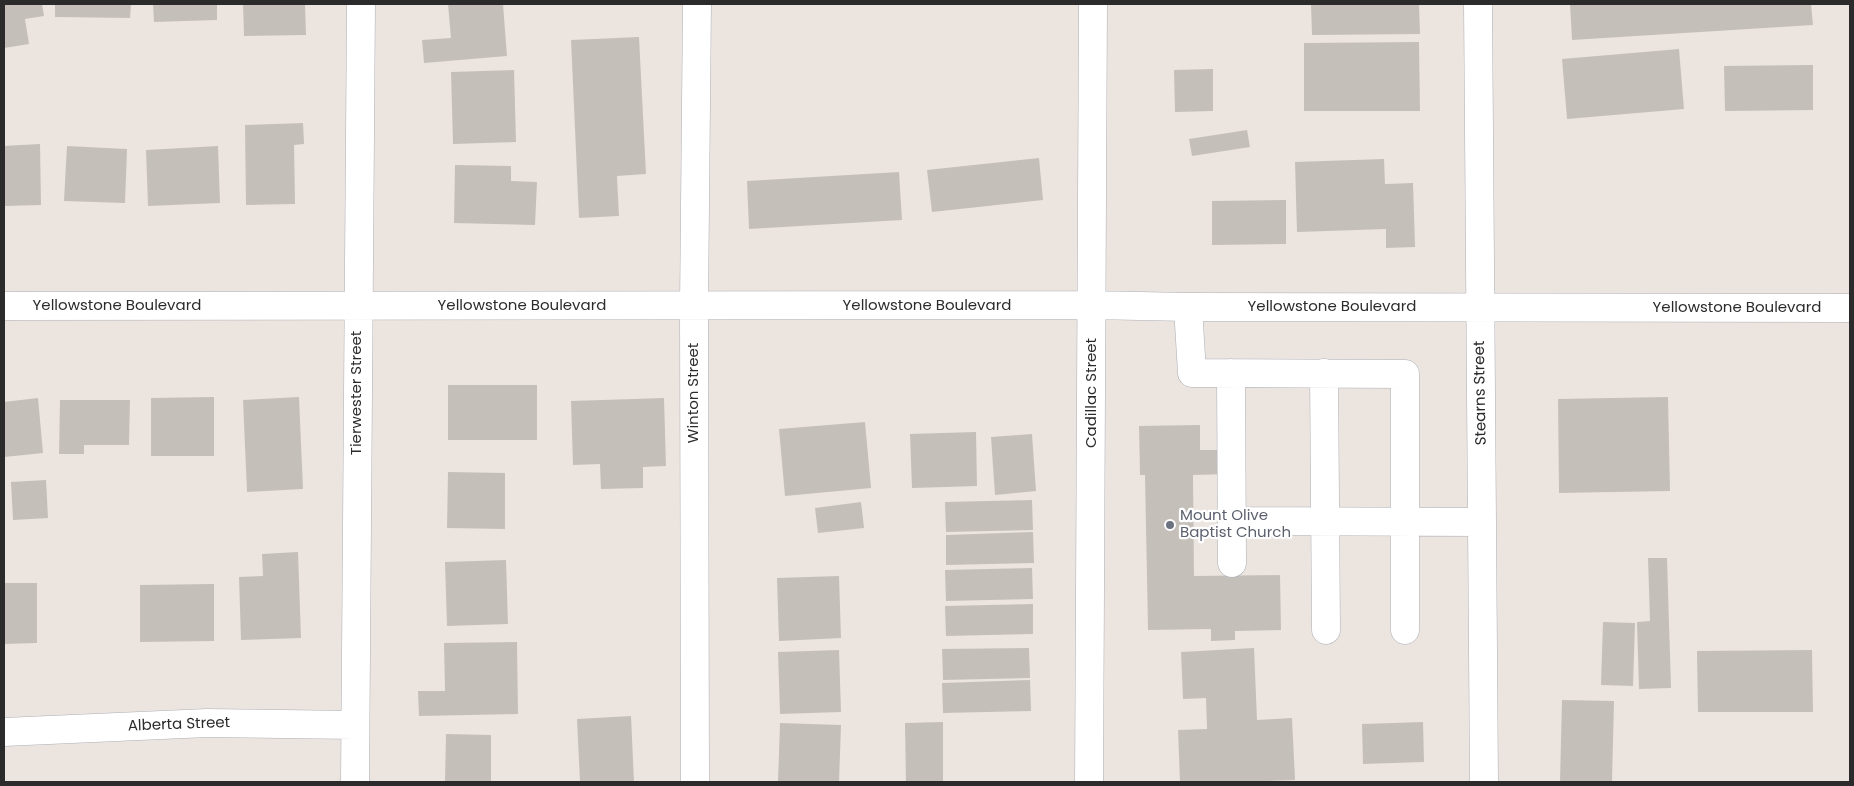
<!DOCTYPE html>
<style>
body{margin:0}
#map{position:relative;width:1854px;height:786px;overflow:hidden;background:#ece4df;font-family:Poppins,sans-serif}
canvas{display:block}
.frame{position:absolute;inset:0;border:5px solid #2b2b2b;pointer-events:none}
</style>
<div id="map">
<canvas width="1854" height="786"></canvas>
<div class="frame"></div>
</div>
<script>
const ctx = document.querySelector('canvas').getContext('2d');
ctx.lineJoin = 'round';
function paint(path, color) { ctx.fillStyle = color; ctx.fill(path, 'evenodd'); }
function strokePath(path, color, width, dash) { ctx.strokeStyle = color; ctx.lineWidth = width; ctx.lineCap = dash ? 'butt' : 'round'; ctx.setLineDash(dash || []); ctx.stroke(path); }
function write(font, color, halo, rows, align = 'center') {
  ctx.font = font + ' Poppins,sans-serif'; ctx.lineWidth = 4.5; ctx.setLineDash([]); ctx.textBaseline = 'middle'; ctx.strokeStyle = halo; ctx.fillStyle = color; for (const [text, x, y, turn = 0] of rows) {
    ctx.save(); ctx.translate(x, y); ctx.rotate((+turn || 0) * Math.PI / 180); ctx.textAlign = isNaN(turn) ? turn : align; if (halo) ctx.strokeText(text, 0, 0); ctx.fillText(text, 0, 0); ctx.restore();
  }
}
const building = new Path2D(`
 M4 4H42L44 16 25 19 29 44 4 48Z
 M55 4H131L130 18 55 17Z
 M153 4H217V20L154 22Z
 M243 4H305L306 35 244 36Z
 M448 4H503L507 56 424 63 422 40 451 38Z
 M1311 4H1419L1420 34 1312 35Z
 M1570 4H1811L1813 25 1572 40Z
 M639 37 646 174 617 176 619 216 579 218 571 40Z
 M1419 42 1420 111H1304V43Z
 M1679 49 1684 109 1567 119 1562 59Z
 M1813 65V110L1725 111 1724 66Z
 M1213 69V111L1175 112 1174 70Z
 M514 70 516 142 453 144 451 72Z
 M303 123 304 144 294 145 295 204 246 205 245 125Z
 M1247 130 1250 147 1192 156 1189 139Z
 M40 144 41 205 4 206V146Z
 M67 146 127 149 125 203 64 201Z
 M218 146 220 203 148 206 146 150Z
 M1039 158 1043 200 932 212 927 170Z
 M1384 159 1385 184 1413 183 1415 247 1386 248V229L1297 232 1295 162Z
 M455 165 511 166V181L537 182 535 225 454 223Z
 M899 172 902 220 749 229 747 181Z
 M1286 200V244L1212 245V201Z
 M448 385H537V440H448Z
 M214 397V456H151V398Z
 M299 397 303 489 247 492 243 400Z
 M1668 397 1670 491 1559 493 1558 399Z
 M38 398 43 453 4 457V402Z
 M664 398 666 466 643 467V488L601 489 600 464 573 465 571 401Z
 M60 400H130L129 445H84V454H59Z
 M865 422 871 488 785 496 779 429Z
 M1200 425V450H1230L1231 474 1193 475 1194 576 1280 575 1281 630 1235 631V640L1211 641V629L1148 630 1145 475H1140L1139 426Z
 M976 432 977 486 912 488 910 434Z
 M1032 434 1036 491 995 495 991 437Z
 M448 472 505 473V529L447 528Z
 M46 480 48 518 13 520 11 482Z
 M1032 500 1033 530 946 532 945 502Z
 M861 502 864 528 818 533 815 508Z
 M1033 532 1034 563 946 565V535Z
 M298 552 301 638 241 640 239 577 263 576 262 554Z
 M1648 558H1667L1671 688 1639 689 1637 622 1650 621Z
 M506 560 508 624 447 626 445 562Z
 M1032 568 1033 599 946 601 945 570Z
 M839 576 841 638 779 641 777 578Z
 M4 583H37V643L4 644Z
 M214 584V641L140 642V585Z
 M1033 604V634L946 636 945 606Z
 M1603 622 1635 623 1633 686 1601 685Z
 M517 642 518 714 419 716 418 691H445L444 643Z
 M1029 648 1030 678 943 680 942 649Z
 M1254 648 1257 720 1292 718 1295 780 1241 782H1180L1178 730 1207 729 1206 698 1183 699 1181 652Z
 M839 650 841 712 780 714 778 652Z
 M1812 650 1813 712H1698L1697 651Z
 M1030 680 1031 711 943 713 942 683Z
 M1562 700 1614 701 1612 782H1560Z
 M631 716 634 782H580L577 719Z
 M943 722V782H906L905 723Z
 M1423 722 1424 762 1363 764 1362 724Z
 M780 723 841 725 839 782H778Z
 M446 734 491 735V782H445Z`);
const minor = new Path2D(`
 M1478 4 1484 782
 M4 306 1092 305 1188 307 1850 308
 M1188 307 1192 373 1405 374V630
 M1231 373 1232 563
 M1324 373 1326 630
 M1232 521 1482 522
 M4 732 207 723 355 725
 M355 782 361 4
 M695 782 694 306 697 4
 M1089 782 1093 4`);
const markers = [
 [1170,525,5,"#6b7280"]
];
const streetNames = [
 ["Yellowstone Boulevard",117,306],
 ["Yellowstone Boulevard",522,306],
 ["Yellowstone Boulevard",927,306],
 ["Yellowstone Boulevard",1332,307],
 ["Yellowstone Boulevard",1737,308],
 ["Tierwester Street",357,393,-90],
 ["Winton Street",694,393,-90],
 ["Cadillac Street",1092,393,-90],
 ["Stearns Street",1481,393,-91],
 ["Alberta Street",179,725,-2]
];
const worshipNames = [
 ["Mount Olive",1180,516],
 ["Baptist Church",1180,533]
];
paint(building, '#c5bfba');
strokePath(minor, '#abafb6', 29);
strokePath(minor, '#fff', 28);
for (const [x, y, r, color] of markers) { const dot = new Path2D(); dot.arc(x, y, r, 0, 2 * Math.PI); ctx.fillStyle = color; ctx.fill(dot); strokePath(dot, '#fff', 2); }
write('15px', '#2b2b2b', '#fff', streetNames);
write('15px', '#5b616d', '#fff', worshipNames, 'left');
</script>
